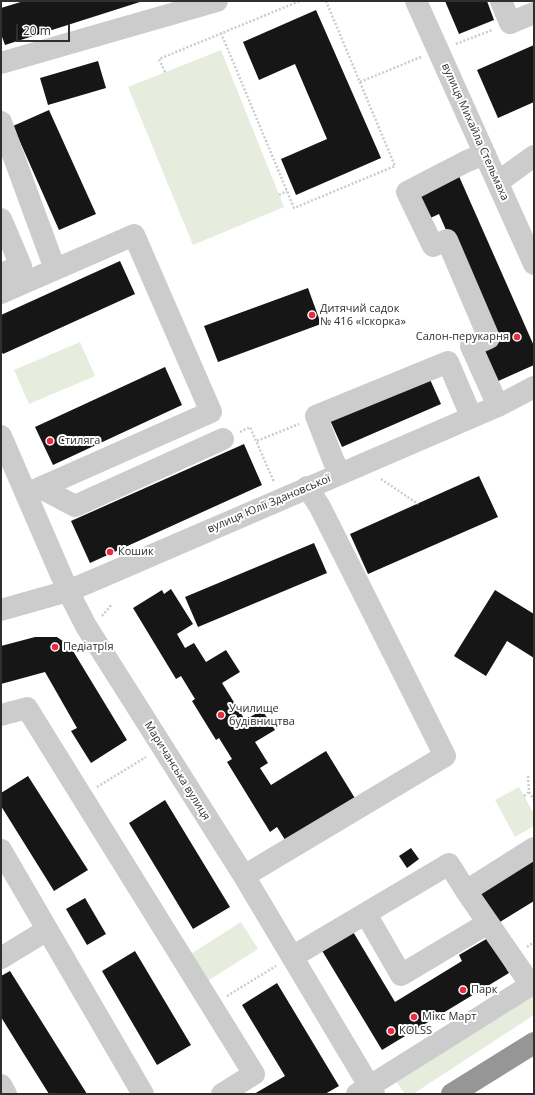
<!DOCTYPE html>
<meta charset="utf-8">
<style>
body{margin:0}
#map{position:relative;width:535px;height:1095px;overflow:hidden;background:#fff;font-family:"Open Sans",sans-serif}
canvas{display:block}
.frame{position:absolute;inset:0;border:2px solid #2f2f2f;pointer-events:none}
.scale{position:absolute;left:16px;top:24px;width:54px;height:18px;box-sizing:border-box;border:2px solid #2f2f2f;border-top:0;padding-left:5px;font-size:12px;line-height:14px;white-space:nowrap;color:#2f2f2f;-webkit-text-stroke:3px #fff;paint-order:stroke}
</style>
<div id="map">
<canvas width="535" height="1095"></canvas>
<div class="frame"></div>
<div class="scale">20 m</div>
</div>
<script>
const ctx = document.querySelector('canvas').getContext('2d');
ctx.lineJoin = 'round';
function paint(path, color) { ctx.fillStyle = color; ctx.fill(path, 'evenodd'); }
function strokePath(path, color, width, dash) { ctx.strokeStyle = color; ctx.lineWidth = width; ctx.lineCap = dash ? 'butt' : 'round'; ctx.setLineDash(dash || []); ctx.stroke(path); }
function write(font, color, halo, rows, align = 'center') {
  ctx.font = font + ' "Open Sans",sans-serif'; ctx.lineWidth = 4; ctx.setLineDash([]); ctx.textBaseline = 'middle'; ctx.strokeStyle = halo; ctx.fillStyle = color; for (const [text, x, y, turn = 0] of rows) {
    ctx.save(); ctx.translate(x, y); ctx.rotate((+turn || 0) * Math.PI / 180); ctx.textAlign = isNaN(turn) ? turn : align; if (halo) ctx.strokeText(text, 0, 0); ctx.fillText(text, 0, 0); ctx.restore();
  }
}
const green = new Path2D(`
 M221 50 284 207 193 245 128 87Z
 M80 342 95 376 29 404 14 370Z
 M519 787 534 814V826L515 837 495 800Z
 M241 922 258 949 206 982 189 955Z
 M534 991V1015L413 1094H405L394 1078Z`);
const building = new Path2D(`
 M24 1H143L5 45 1 34V8Z
 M445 1H487L494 20 459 34Z
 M316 10 381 158 296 195 281 159 327 139 295 64 259 80 243 42Z
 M534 45V102L498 118 477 70Z
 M98 61 106 88 48 105 40 78Z
 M49 110 96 214 59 230 13 126Z
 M458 174 534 346V365L496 382 481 348 495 342 439 214 426 220 414 193Z
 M120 261 135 294 3 354 1 351V315Z
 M308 288 321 324 218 362 204 326Z
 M165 367 182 405 53 465 35 427Z
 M428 375 441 404 342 447 329 418Z
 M244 444 262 485 90 563 71 521Z
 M479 476 498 517 368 574 350 534Z
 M314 543 327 573 198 627 185 597Z
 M171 589 193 624 177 634 185 648 194 643 206 662 226 650 240 672 222 683 245 720 262 710 275 730 255 742 268 763 260 768 271 785 326 751 356 800 287 843 277 827 270 832 227 762 232 759 219 738 216 740 192 701 195 699 181 676 176 679 133 608 162 590 164 594Z
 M495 590 534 614V658L507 641 486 676 454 656Z
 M35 637H57L70 646 127 740 91 763 71 731 77 728 45 672 1 684V646Z
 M28 776 88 870 54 891 1 806V793Z
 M165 800 230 907 193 929 129 823Z
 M411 848 419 859 407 868 399 856Z
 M534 857V901L495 925 476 894Z
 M85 898 106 934 87 945 66 909Z
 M352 930 395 1002 462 961 459 955 488 938 509 973 382 1050 321 949Z
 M135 951 191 1045 157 1065 102 971Z
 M10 971 87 1094H49L22 1051 1 1017V976Z
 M277 983 339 1086 325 1094H254L285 1076 242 1005Z`);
const path = new Path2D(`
 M221 33 294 208 395 166 326 1
 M456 44 492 30
 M165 72 159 59 300 1
 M360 82 421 57
 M279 195 287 191
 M240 432 250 427 274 482
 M257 441 299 424
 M381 479 418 504
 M102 616 112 604
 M528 776 529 792 534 800
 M97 787 146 757
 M524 796 529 792
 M527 947 534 942
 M227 996 276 966`);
const minor = new Path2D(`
 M416 1 534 264
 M501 1 510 23 534 13
 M1 63 217 1
 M1 122 55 269
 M485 154 467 161 407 192 433 246 447 240 489 338 471 346 498 406
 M498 182 534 156
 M1 219 21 266 1 274
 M1 293 134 235 211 412 26 494
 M1 436 68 591 86 626 244 876 374 1094
 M341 473 334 462 316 416 448 362 471 416
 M41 488 75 506 223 439
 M1 610 68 591 99 578 498 406 534 387
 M1 715 27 708 254 1074 222 1094
 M1 850 143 1094
 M244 876 445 756 320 507 307 487
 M466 891 534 848
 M366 914 401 975 488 923
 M292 957 449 864 466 891 531 985
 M1 958 47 930
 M1 1085 6 1094
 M357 1094 534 983`);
const highway = new Path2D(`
 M452 1094 534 1043`);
const markers = [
 [312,315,4,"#ed2b3e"],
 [517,337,4,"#ed2b3e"],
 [50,441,4,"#ed2b3e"],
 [110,552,4,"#ed2b3e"],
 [55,647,4,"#ed2b3e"],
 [221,715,4,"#ed2b3e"],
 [463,990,4,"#ed2b3e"],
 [414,1017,4,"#ed2b3e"],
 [391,1031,4,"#ed2b3e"]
];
const streetNames = [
 ["вулиця Михайла Стельмаха",475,132,66],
 ["вулиця Юлії Здановської",269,504,-23],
 ["Маричанська вулиця",177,771,58]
];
const poiNames = [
 ["Дитячий садок",320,309],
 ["№ 416 «Іскорка»",320,322],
 ["Салон-перукарня",509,337,"right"],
 ["Стиляга",58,441],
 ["Кошик",118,552],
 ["ПедіатрІя",63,647],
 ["Училище",229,709],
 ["будівництва",229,722],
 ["Парк",471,990],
 ["Мікс Март",422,1017],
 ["KOLSS",399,1031]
];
paint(green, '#e6eddd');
paint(building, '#161616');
strokePath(path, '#ccc', 2.5, [2, 2]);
strokePath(minor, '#ccc', 22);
strokePath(highway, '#969696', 22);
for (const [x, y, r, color] of markers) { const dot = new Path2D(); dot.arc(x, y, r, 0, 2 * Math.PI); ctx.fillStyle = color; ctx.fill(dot); strokePath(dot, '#fff', 1.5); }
write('11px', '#2f2f2f', '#fff', streetNames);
write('11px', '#2f2f2f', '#fff', poiNames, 'left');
</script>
